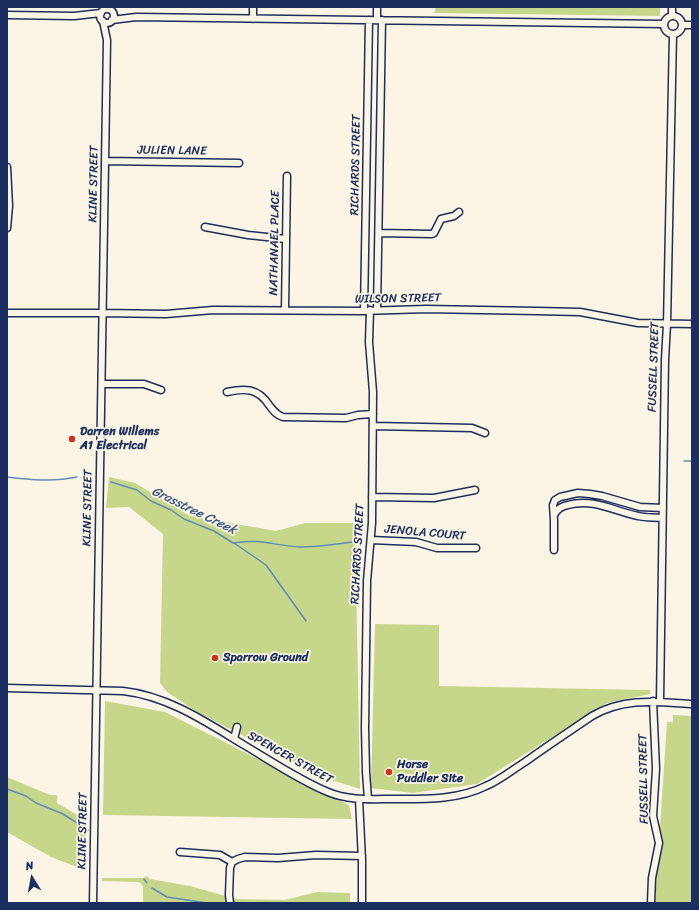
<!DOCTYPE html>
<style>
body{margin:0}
#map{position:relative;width:699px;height:910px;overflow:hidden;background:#fcf5e5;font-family:Sriracha,sans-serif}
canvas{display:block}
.frame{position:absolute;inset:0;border:8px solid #1b2f5e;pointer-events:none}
.north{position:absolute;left:12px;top:858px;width:40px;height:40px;-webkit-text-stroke:3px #fcf5e5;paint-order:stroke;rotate:349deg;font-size:11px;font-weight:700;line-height:16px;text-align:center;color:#1b2f5e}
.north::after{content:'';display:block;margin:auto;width:14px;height:18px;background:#1b2f5e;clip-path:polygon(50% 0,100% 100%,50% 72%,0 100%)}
</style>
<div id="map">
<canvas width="699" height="910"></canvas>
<div class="frame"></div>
<div class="north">N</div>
</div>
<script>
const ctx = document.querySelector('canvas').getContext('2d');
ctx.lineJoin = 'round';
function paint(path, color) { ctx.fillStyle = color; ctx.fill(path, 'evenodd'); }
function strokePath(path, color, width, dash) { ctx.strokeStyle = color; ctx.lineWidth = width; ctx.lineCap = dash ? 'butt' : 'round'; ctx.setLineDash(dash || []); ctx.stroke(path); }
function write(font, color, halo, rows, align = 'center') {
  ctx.font = font + ' Sriracha,sans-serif'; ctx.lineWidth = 3.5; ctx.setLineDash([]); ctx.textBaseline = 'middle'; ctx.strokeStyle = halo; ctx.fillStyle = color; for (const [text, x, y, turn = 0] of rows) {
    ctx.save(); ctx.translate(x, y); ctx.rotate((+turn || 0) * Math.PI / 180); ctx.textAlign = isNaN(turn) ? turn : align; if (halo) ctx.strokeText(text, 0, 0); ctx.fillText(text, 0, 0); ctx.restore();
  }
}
const green = new Path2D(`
 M436 7H660V16L434 13Z
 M109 477 135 483 190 516 276 531 305 523H355L360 789 325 778 197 712 167 692 160 683 163 534 129 507 106 508Z
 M375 624 439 625V686L650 690V694L607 703 477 784 413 793 371 788Z
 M105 701 165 712 349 805 352 819 103 815Z
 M673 715 692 716V903H655L667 722H673Z
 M7 777 50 795H57V803L86 820 85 870 51 857 7 832Z
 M147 876 150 879 190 886 236 899 285 900 317 892 350 893V903H143V886L139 882 102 881V878H143Z`);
const stream = new Path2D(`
 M684 461H692
 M83 476 88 475
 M7 477C31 480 54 482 77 477
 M111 482 137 490 151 501 171 510 184 519 214 531 233 543C259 538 276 546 300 547 318 547 336 544 353 542L361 529
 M234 543 266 565 306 621
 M7 789 26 796 36 803 63 814 88 830
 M144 879 147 883
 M152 888 167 897 207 903`);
const minor = new Path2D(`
 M100 16a7 7 0 1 1 14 0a7 7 0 1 1-14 0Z
 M7 15 74 16 101 13
 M672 15V7
 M664 25a9 9 0 1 1 18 0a9 9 0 1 1-18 0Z
 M253 19V7
 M112 20 136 17 664 24
 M377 20V7
 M683 25H692
 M105 161 239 163
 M7 167 9 206 7 228
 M205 227 248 235 286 239
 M379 233 432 234 434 233 441 219 454 216 459 212
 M285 310 287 176
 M377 310 382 20
 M364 311 369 20
 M7 313H103
 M103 313 166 314 213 310 362 311 426 309 537 311 580 312 638 323 692 324
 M102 384H144L161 390
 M227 392C245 388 258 388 269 405 273 410 276 415 283 417L346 418 358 415 373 414
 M373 426 472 428 485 433
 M372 497 434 498 475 490
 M554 515C557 509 562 506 568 505 593 498 614 511 638 516 646 518 654 517 662 518
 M371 540 416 542 437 548H476
 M554 550V520L553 505 555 500 560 497 578 493 590 494 602 496 640 507 663 508
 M7 688 123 691C168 696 206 722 244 745 271 761 299 780 328 792 349 801 372 799 394 799 425 799 458 800 486 786 500 780 512 770 525 762 547 746 570 731 592 716 625 697 657 702 692 704
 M660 701 665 360 667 324 673 34
 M234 739 237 727
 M359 799 362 860V903
 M368 799 366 772 365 728 367 581 372 523 373 392 369 342 370 310
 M180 852 220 855 232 862
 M93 903 107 40 103 21
 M230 903 229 895 230 868 232 862 238 859 245 857 278 858 316 855 362 856
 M651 903 652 878 659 843 653 816 656 769 653 701`);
const markers = [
 [72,439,4,"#c8321e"],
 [215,658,4,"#c8321e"],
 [389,772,4,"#c8321e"]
];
const streetNames = [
 ["JULIEN LANE",172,151,1],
 ["RICHARDS STREET",356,165,-89],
 ["KLINE STREET",94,184,-89],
 ["NATHANAEL PLACE",275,243,-89],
 ["WILSON STREET",398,299,-1],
 ["FUSSELL STREET",654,367,-88],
 ["KLINE STREET",88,508,-89],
 ["JENOLA COURT",425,533,5],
 ["RICHARDS STREET",358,554,-87],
 ["SPENCER STREET",290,758,29],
 ["FUSSELL STREET",644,779,-91],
 ["KLINE STREET",83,831,-89]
];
const poiNames = [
 ["Darren Willems",80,432],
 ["A1 Electrical",80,446],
 ["Sparrow Ground",223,658],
 ["Horse",397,765],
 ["Puddler Site",397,779]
];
const waterNames = [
 ["Grasstree Creek",194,511,26]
];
paint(green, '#c6d68a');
strokePath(stream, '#628bb6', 1.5);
strokePath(minor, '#1b2f5e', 9);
strokePath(minor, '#fcf5e5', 6);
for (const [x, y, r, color] of markers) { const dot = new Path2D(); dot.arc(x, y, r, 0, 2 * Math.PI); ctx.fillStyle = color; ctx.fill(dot); strokePath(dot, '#fcf5e5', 1.5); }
write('12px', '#1b2f5e', '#fcf5e5', streetNames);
write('bold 12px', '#1b2f5e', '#fcf5e5', poiNames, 'left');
write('italic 13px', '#385582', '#fcf5e5', waterNames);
</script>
